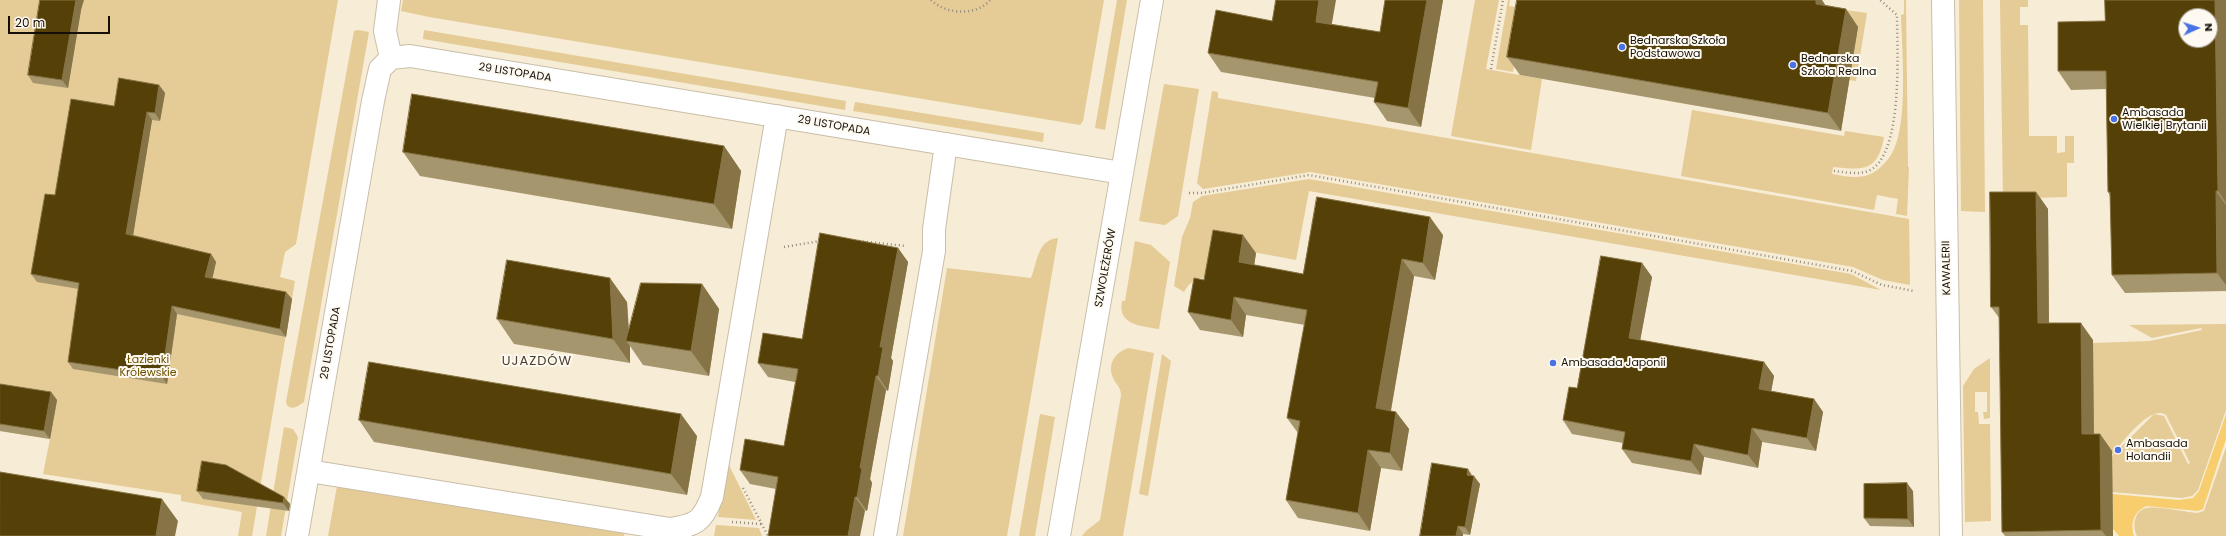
<!DOCTYPE html>
<meta charset="utf-8">
<style>
body{margin:0}
#map{position:relative;width:2226px;height:536px;overflow:hidden;background:#f7ecd5;font-family:Poppins,sans-serif}
canvas{display:block}
.north{position:absolute;left:2178px;top:8px;width:40px;height:40px;box-sizing:border-box;background:#fffaf1;border:1px solid #a19c94;border-radius:50%;rotate:87deg;font-size:11px;font-weight:700;line-height:16px;text-align:center;color:#141008}
.north::after{content:'';display:block;margin:auto;width:14px;height:18px;background:#4872e5;clip-path:polygon(50% 0,100% 100%,50% 72%,0 100%)}
.scale{position:absolute;left:8px;top:16px;width:102px;height:18px;box-sizing:border-box;border:2px solid #141008;border-top:0;padding-left:5px;font-size:12px;line-height:14px;white-space:nowrap;color:#141008;-webkit-text-stroke:3px #fffaf1;paint-order:stroke}
</style>
<div id="map">
<canvas width="2226" height="536"></canvas>
<div class="north">N</div>
<div class="scale">20 m</div>
</div>
<script>
const ctx = document.querySelector('canvas').getContext('2d');
ctx.lineJoin = 'round';
function paint(path, color) { ctx.fillStyle = color; ctx.fill(path, 'evenodd'); }
function strokePath(path, color, width, dash) { ctx.strokeStyle = color; ctx.lineWidth = width; ctx.lineCap = dash ? 'butt' : 'round'; ctx.setLineDash(dash || []); ctx.stroke(path); }
function write(font, color, halo, rows, align = 'center') {
  ctx.font = font + ' Poppins,sans-serif'; ctx.lineWidth = 4; ctx.setLineDash([]); ctx.textBaseline = 'middle'; ctx.strokeStyle = halo; ctx.fillStyle = color; for (const [text, x, y, turn = 0] of rows) {
    ctx.save(); ctx.translate(x, y); ctx.rotate((+turn || 0) * Math.PI / 180); ctx.textAlign = isNaN(turn) ? turn : align; if (halo) ctx.strokeText(text, 0, 0); ctx.fillText(text, 0, 0); ctx.restore();
  }
}
const green = new Path2D(`
 M0 0H338L296 244 285 252 280 277 295 281 252 536H238L242 512 181 501V495L43 474 50 439 0 431Z
 M403 0H1104L1083 121 1080 125 429 17 401 11Z
 M1117 0H1127L1105 130 1095 128Z
 M1475 0H1499L1486 69 1542 79 1531 150 1451 136Z
 M1508 0H1510L1509 6 1524 8 1513 72 1496 69Z
 M1904 0H1906L1908 167H1909L1907 216 1896 214 1898 199 1877 195 1874 210 1681 176 1692 110 1844 136 1845 131 1884 137C1878 172 1863 170 1833 167L1832 174C1843 176 1857 179 1868 175 1879 171 1890 159 1894 149 1908 120 1902 49 1901 15L1904 14Z
 M1959 0H1983L1985 212 1961 211Z
 M2000 0H2028V7H2020V25H2028L2029 136H2057V153L2065 152V136H2074V163H2067V197L2003 199Z
 M1831 8 1867 13 1856 81 1849 80Z
 M358 30 369 32 304 402C298 406 292 411 287 405L286 402 354 31Z
 M424 30 846 101 845 110 423 39Z
 M1164 84 1199 89 1178 216 1165 225 1139 221Z
 M1212 91 1218 92V98L1909 219 1910 285 1883 280 1853 267 1310 172 1203 189 1197 183Z
 M855 102 1044 133 1043 142 853 111Z
 M1309 179 1851 274 1881 290 1309 191 1296 260 1226 247 1220 279C1204 277 1192 276 1184 292L1174 286 1182 237 1190 218 1193 202 1202 196Z
 M1058 238 1007 536H903L947 268 1031 278C1038 261 1037 240 1058 238Z
 M1135 241 1151 245 1170 262 1159 329C1141 326 1117 325 1122 301H1125Z
 M2226 324V410L2198 490 2192 496 2182 498 2112 492V456L2154 414 2164 416 2188 464 2190 463 2166 415C2150 404 2122 443 2112 455L2094 451 2093 343 2150 341 2202 330 2201 328 2152 338 2129 325Z
 M1129 348 1154 353 1123 536H1082L1086 531 1100 520 1121 395C1121 386 1114 383 1112 375 1108 362 1117 351 1129 348Z
 M1162 354 1171 361 1148 496 1139 494Z
 M1990 358V418L1984 419 1983 412H1987V392H1975V412H1978L1979 424H1990L1991 521 1965 522 1963 386 1974 369Z
 M1040 414 1055 417 1035 536H1019Z
 M284 427 293 429 298 437 281 536H266Z
 M2226 447V536H2137C2132 526 2134 510 2147 508 2160 506 2183 512 2197 513L2204 511Z
 M727 461 756 520 718 517Z
 M337 486 625 531 624 536H328Z
 M716 525 759 528 762 536H714Z`);
const water = new Path2D(`
 M2226 414V439L2203 509 2198 511 2147 506C2134 511 2130 523 2134 536H2119L2113 529 2112 494 2179 500 2193 498 2199 491Z`);
const path = new Path2D(`
 M931 0C945 14 976 17 990 0
 M1491 69 1503 0
 M1834 171C1845 172 1858 175 1868 171 1904 157 1897 49 1897 15L1880 0
 M1189 193H1202L1309 175 1852 271 1882 285 1914 291
 M859 241 906 246
 M784 247 820 241
 M743 488 768 536
 M732 522 761 524`);
const minor = new Path2D(`
 M389 0 385 31 391 58
 M1943 0 1951 536
 M309 471 670 529C696 525 702 522 712 497L777 116
 M297 536 373 101 380 69 391 58 410 56 1122 173
 M885 536 934 251V229L946 144
 M1059 536 1152 0`);
const wall = new Path2D(`
 M1385 0H1443L1421 127 1387 121 1374 102 1375 98 1221 72 1208 53 1272 21 1332 24 1380 32Z
 M2226 0V291L2125 293 2112 275 2110 196 2108 192 2106 89 2071 90 2058 71 2105 21Z
 M1826 5 1846 9 1858 27 1841 131 1520 75 1507 57Z
 M81 10 68 88 33 83 28 75Z
 M159 85 165 93 160 121 152 120 133 235 211 254 216 262 212 278 286 292 292 299 286 337 177 314 167 384 73 369 68 362 79 289 37 282 31 274 55 195 114 106Z
 M724 146 741 171 732 229 420 176 403 152Z
 M2036 192 2048 209 2049 323 2093 340 2094 434H2100L2112 451 2113 536H2005L2002 532 2000 319 1991 307Z
 M1443 235 1435 280 1414 276 1391 411 1396 412 1409 429 1402 471 1381 468 1370 531 1298 518 1286 500 1298 433 1287 418 1305 325 1246 315 1243 337 1200 330 1188 312 1204 280 1256 253 1254 265 1303 274Z
 M898 248 908 262 891 358 893 361 888 391 886 390 870 479 872 483 867 511 776 489 750 484 740 470 784 446 795 382 768 377 758 363 802 339Z
 M1642 263 1652 277 1640 340 1764 362 1774 376 1771 391 1814 399 1823 412 1816 451 1762 442 1758 468 1704 457 1701 475 1632 463 1622 449 1623 443 1572 434 1563 420 1577 388Z
 M702 284 719 309 709 376 643 365 630 346V363L514 344 497 319 627 302 629 329Z
 M0 384 51 392 57 400 50 439 0 431Z
 M359 420 697 436 687 495 374 442Z
 M1473 476 1480 484 1470 535 1463 534 1420 536Z
 M197 491 284 497 290 504 289 511 203 499Z
 M1913 491 1914 527 1870 526 1864 518Z`);
const shadedWall = new Path2D(`
 M76 0H84L81 10 68 88 62 80Z
 M1319 0H1336L1329 40 1316 22Z
 M1427 0H1443L1421 127 1408 108Z
 M1816 0H1822L1830 12 1816 4Z
 M2215 0H2226V203L2218 191Z
 M1846 9 1858 27 1841 131 1828 113Z
 M159 85 165 93 160 121 155 113Z
 M147 112 152 120 132 242 126 234Z
 M724 146 741 171 732 229 714 204Z
 M2216 191 2226 205V285L2217 273Z
 M2036 192 2048 209 2049 340 2038 323Z
 M1430 217 1443 235 1435 280 1423 263Z
 M1243 235 1256 253 1252 280 1239 262Z
 M898 248 908 262 891 358 893 361 888 391 878 376 880 347Z
 M211 254 216 262 211 285 205 277Z
 M1402 259 1414 276 1388 426 1376 408Z
 M1642 263 1652 277 1638 352 1629 338Z
 M610 278 627 302 629 341H626L630 346V363L613 339Z
 M702 284 719 309 709 376 691 351Z
 M286 292 292 299 286 337 280 329Z
 M1234 297 1246 315 1243 337 1231 320Z
 M172 306 177 314 167 384 162 376Z
 M2081 323 2093 340 2094 451 2082 434Z
 M1764 362 1774 376 1769 403 1759 389Z
 M876 376 886 390 870 479 872 483 867 511 857 497 860 468Z
 M51 392 57 400 50 439 44 431Z
 M1814 399 1823 412 1816 451 1807 438Z
 M1396 412 1409 429 1402 471 1390 453Z
 M681 414 697 436 687 495 671 474Z
 M1752 428 1762 442 1758 468 1748 455Z
 M2100 434 2112 451 2113 536H2106L2101 530Z
 M1694 444 1704 457 1701 475 1691 461Z
 M1368 450 1381 468 1370 531 1358 513Z
 M1468 469 1473 477 1467 475Z
 M1474 476 1480 484 1470 535 1465 527Z
 M1907 483 1913 491 1914 527 1908 519Z
 M284 497 290 504 289 511 283 503Z
 M855 497 865 511 860 536H848Z
 M162 499 178 521 175 536H156Z
 M1458 526 1463 534V536H1456Z`);
const building = new Path2D(`
 M40 0H76L62 80 28 75Z
 M1276 0H1319L1316 22 1380 32 1385 0H1427L1408 108 1374 102 1378 82 1208 53 1216 10 1272 21Z
 M1517 0H1816V4L1846 9 1828 113 1507 57Z
 M2105 0H2215L2218 191H2216L2217 273 2112 275 2110 192H2108L2106 71H2058V22L2105 21ZM2186 16H2210V40H2186Z
 M119 78 159 85 155 113 147 112 126 234 211 254 205 277 286 292 280 329 172 306 162 376 68 362 79 283 31 274 45 194 55 195 71 99 114 106Z
 M412 94 724 146 714 204 403 152Z
 M1990 192H2036L2038 323H2081L2082 434H2100L2101 530 2002 532 1999 307H1991Z
 M1317 197 1430 217 1423 263 1402 259 1376 408 1396 412 1390 453 1368 450 1358 513 1286 500 1300 421 1287 418 1307 310 1234 297 1231 320 1188 312 1194 278 1204 280 1213 230 1243 235 1239 262 1303 274Z
 M820 233 898 248 880 347H883L878 376H876L860 468H862L857 497H855L848 536H768L778 477 740 470 745 439 784 446 798 369 758 363 763 333 802 339Z
 M1601 256 1642 263 1629 338 1764 362 1759 389 1814 399 1807 438 1752 428 1748 455 1694 444 1691 461 1622 449 1625 432 1563 420 1569 387 1577 388Z
 M507 260 610 278 613 339 497 319Z
 M641 283 702 284 691 351 626 341Z
 M369 362 681 414 671 474 359 420Z
 M0 384 51 392 44 431 0 424Z
 M202 461 226 465 284 497 283 503 197 491Z
 M1432 463 1468 469 1467 475 1474 476 1465 527 1458 526 1456 536H1420Z
 M0 472 162 499 156 536H0Z
 M1907 483 1908 519 1864 518V484Z`);
const markers = [
 [1622,47,4,"#4872e5"],
 [1793,65,4,"#4872e5"],
 [2114,119,4,"#4872e5"],
 [1553,363,4,"#4872e5"],
 [2118,450,4,"#4872e5"]
];
const poiNames = [
 ["Bednarska Szkoła",1630,41],
 ["Podstawowa",1630,54],
 ["Bednarska",1801,59],
 ["Szkoła Realna",1801,72],
 ["Ambasada",2122,113],
 ["Wielkiej Brytanii",2122,126],
 ["Ambasada Japonii",1561,363],
 ["Ambasada",2126,444],
 ["Holandii",2126,457]
];
const streetNames = [
 ["29 LISTOPADA",515,73,9],
 ["29 LISTOPADA",834,126,10],
 ["SZWOLEŻERÓW",1106,268,-80],
 ["KAWALERII",1947,268,-91],
 ["29 LISTOPADA",331,343,-80]
];
const parkNames = [
 ["Łazienki",148,360],
 ["Królewskie",148,373]
];
const quarterNames = [
 ["UJAZDÓW",537,362]
];
paint(green, '#e5cb95');
paint(water, '#f7cd6e');
strokePath(minor, '#c9bea8', 24);
strokePath(path, '#938b7b', 2.5, [1, 3]);
strokePath(minor, '#fff', 22);
paint(wall, '#a6966e');
paint(shadedWall, '#867446');
paint(building, '#554008');
strokePath(building, '#867446', 1);
for (const [x, y, r, color] of markers) { const dot = new Path2D(); dot.arc(x, y, r, 0, 2 * Math.PI); ctx.fillStyle = color; ctx.fill(dot); strokePath(dot, '#fffaf1', 1.5); }
write('11px', '#141008', '#fffaf1', poiNames, 'left');
write('11px', '#141008', '#fffaf1', streetNames);
write('11px', '#6b5000', '#fffaf1', parkNames);
ctx.letterSpacing = '1px';
write('13px', '#483f2c', '#fffaf1', quarterNames);
ctx.letterSpacing = '0px';
</script>
